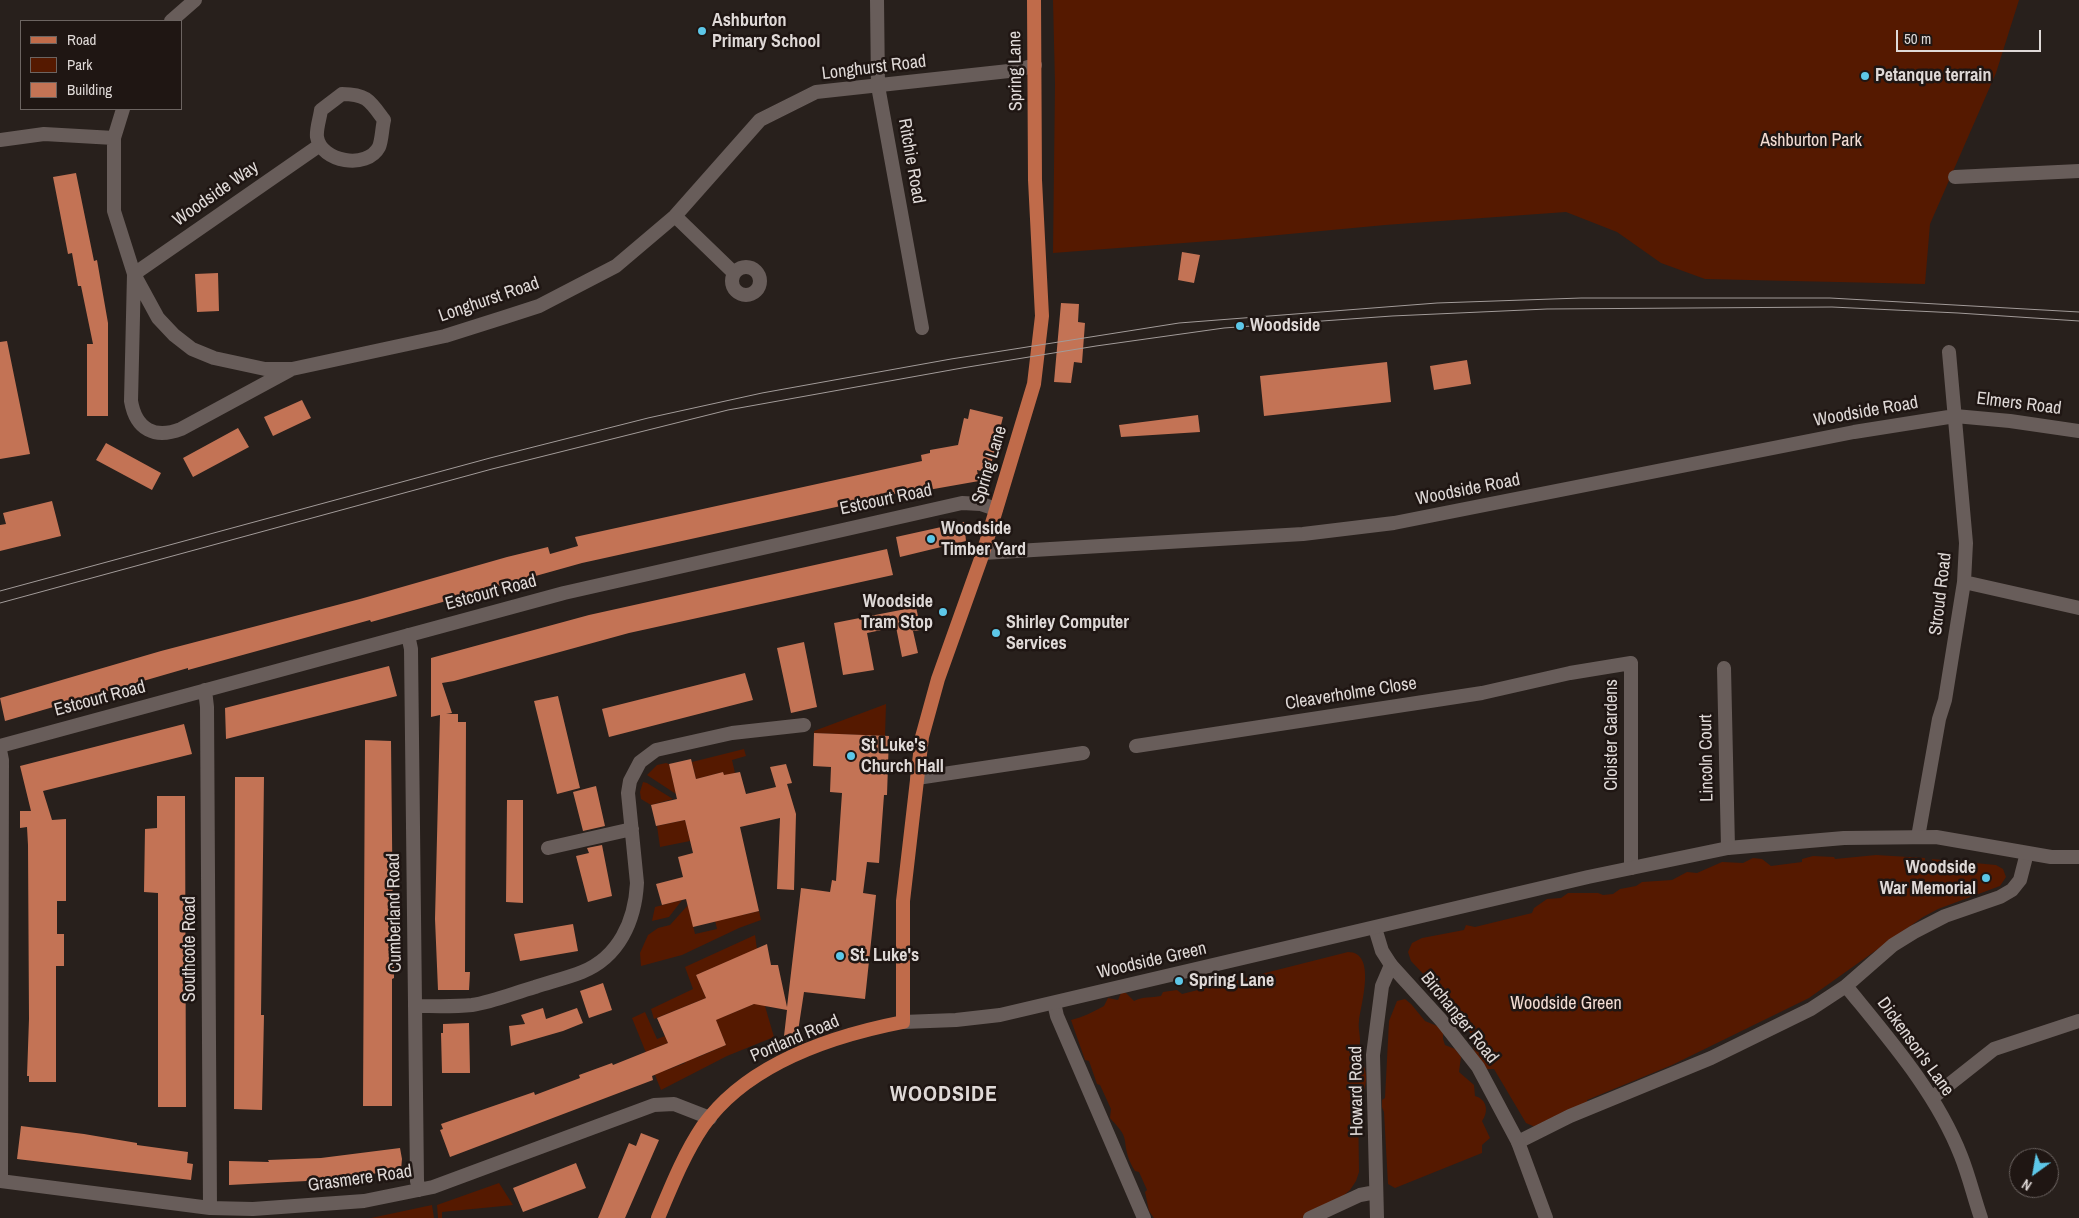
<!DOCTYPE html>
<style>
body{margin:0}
#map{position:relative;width:2079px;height:1218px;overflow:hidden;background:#28201c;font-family:"Archivo Narrow",sans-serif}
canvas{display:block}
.legend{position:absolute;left:20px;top:20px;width:162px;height:90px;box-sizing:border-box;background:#1f1613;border:1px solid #6c6461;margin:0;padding:6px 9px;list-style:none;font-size:15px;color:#dfd9d7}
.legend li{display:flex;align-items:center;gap:10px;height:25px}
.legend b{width:25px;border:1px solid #6c6461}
.north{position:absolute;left:2009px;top:1148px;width:50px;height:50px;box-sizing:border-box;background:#1f1613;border:1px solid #6c6461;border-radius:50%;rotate:212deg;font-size:14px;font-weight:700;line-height:20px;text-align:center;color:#dfd9d7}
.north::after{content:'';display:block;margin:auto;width:18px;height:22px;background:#5dc7e8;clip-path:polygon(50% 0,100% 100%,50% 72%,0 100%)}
.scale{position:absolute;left:1896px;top:30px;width:145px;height:22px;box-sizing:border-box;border:2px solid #dfd9d7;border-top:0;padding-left:6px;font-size:15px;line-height:18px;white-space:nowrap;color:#dfd9d7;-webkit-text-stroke:4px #1f1613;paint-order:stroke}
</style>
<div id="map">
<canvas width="2079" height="1218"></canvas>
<ul class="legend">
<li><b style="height:6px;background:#c06b4a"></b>Road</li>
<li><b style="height:14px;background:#551900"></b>Park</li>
<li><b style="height:14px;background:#c37355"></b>Building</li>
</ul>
<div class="north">N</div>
<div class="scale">50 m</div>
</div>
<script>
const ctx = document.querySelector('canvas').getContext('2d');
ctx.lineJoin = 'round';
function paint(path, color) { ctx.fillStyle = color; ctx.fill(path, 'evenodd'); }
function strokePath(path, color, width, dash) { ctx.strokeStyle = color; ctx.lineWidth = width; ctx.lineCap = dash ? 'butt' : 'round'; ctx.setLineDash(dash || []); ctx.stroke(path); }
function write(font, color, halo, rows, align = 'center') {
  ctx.font = font + ' "Archivo Narrow",sans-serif'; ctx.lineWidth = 5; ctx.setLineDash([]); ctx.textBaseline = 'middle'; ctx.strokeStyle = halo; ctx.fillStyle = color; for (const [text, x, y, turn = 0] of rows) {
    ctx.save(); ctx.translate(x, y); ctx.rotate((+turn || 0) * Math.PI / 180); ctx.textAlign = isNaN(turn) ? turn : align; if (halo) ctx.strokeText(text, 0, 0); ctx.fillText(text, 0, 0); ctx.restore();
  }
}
const green = new Path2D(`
 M1053 0H2019L1996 73 1930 224 1925 284 1705 279 1661 263 1617 232 1566 212 1385 225 1236 239 1053 253 1055 84Z
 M886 704 885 736 814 733V731Z
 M744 749 746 756 732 760 735 773 724 776 723 772 696 779 692 762Z
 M666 763 669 764 676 794 647 775 657 765Z
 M643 782 647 783 673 799 651 805 641 799 640 792Z
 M685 820 690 841 660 847 657 826Z
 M1876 855 1925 858V862H1932V859L1996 865 2003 869 2006 877 2000 886 1938 909 1923 917 1809 998 1672 1065 1587 1100 1588 1104 1535 1127 1526 1123 1494 1069H1485C1478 1059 1473 1051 1472 1040L1473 1037 1469 1031 1427 978 1411 961 1408 952 1412 943 1422 938 1464 930 1466 925 1475 927 1532 913 1534 908 1547 899 1561 898 1568 893H1598L1603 895 1613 894 1620 889 1636 886 1642 882 1672 880 1687 872 1697 873 1722 862 1743 863 1753 858 1762 859 1771 866 1802 862V859L1813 856 1834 857 1835 859Z
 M682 900 669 917 652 921 655 907Z
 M688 905 695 934 717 929 712 908 743 915 759 911 761 920 739 928 682 955 641 966 640 953 648 935 658 928 670 925Z
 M755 935 765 1006 774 1037 727 1056 661 1090 632 1018 645 1012 657 1039 665 1036 668 1043 655 1048 664 1071 685 1063 682 1055 696 1058 726 1045 714 1016 723 1017 754 1004 743 955 696 975 706 998 654 1019 651 1009 693 989 685 967Z
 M1348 952C1377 952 1361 1004 1359 1021 1358 1028 1360 1034 1360 1040 1360 1047 1359 1054 1359 1060L1362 1062C1369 1075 1366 1086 1361 1099L1358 1100 1359 1172 1356 1181 1350 1190 1317 1218H1154L1149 1211 1145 1192 1147 1190 1139 1172 1135 1171C1129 1162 1126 1152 1125 1141 1124 1132 1116 1125 1110 1118L1111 1109 1100 1085 1097 1084 1089 1061 1085 1060 1071 1020C1083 1017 1093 1012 1104 1006L1108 998 1118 1000 1121 993H1126L1134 1001C1143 996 1151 998 1161 996L1163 992 1177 990 1182 994Z
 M1405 999 1411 1004 1425 1021 1437 1026 1443 1031V1039L1445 1045 1455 1049 1461 1057 1459 1072 1474 1085 1475 1096C1487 1099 1489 1112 1482 1121L1490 1138 1482 1145V1153L1395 1188 1388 1184 1384 1112 1382 1107V1100L1385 1098 1389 1021 1397 1001Z
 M499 1183 513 1205 442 1212V1218H438L437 1205Z
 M432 1205 434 1218H371Z`);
const building = new Path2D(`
 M76 173 94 261 97 260 108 323V416H87V344H93L81 286H78L72 253 68 254 53 177Z
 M1182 252 1200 255 1194 283 1178 280Z
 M218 273 219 311 197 312 195 274Z
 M1061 303 1079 304 1078 322 1085 323 1082 363 1074 362 1071 383 1054 382Z
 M7 341 30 454 0 459V342Z
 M1467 360 1471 384 1434 390 1430 366Z
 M1387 362 1391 402 1264 416 1260 376Z
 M302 400 311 418 273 436 264 417Z
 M970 409 1003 417 989 473 977 470 979 481 928 490 927 487 582 563 371 622 370 620 188 670V668L5 721 0 698 161 651 360 599 507 557 548 547 550 554 578 546 575 537 922 461 921 455 930 453V450L958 445 964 418 968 419Z
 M1198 415 1200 432 1121 437 1119 425Z
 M238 428 249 447 193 477 183 458Z
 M106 443 161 473 152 490 96 460Z
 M52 501 61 536 0 551V525L6 524 3 513Z
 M964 522 966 541 900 557 896 537Z
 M887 549 893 575 629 633 454 681 442 683 452 713 446 714H458V722H466L465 972H470L469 990H438L435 919 440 715 431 717V658L589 615Z
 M916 607 921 630 913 631 918 653 902 657 896 627 867 633 874 670 843 675 834 623Z
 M804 642 817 707 791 713 777 648Z
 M389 666 397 696 226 739 225 708Z
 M745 673 753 700 609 737 602 709Z
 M558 696 580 788 557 794 534 701Z
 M184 724 192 754 43 791 52 820 66 819V901H57V934H64V966H56V1082H29V1076H27L29 1019 28 845 27 827 20 828V811H31L20 766Z
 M814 733 889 736 887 795H884L879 863 867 862 863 893 876 895 865 999 804 992 797 1038 784 1036 787 1010 754 1004 716 1020 726 1045 652 1076 653 1080 450 1157 440 1130 443 1129 441 1124 534 1092 535 1095 580 1078 579 1075 612 1063 613 1065 668 1043 657 1018 706 998 696 975 767 944 771 965H778L787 1007 801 888 830 892 832 880 836 881 842 793 830 792 831 767 813 766Z
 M365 740 391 741 393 930H394V978L392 979V1106H363Z
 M691 759 696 779 723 772 724 775 740 772 746 794 776 787 770 767 786 764 792 783 787 784 796 814 794 890 777 889 780 818 740 827 759 911 693 927 686 899 662 905 656 884 683 877 678 857 693 853 685 820 656 826 651 805 677 799 669 764Z
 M235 777H264L261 1015H264L262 1110 234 1109Z
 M596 786 605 826 583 831 573 792Z
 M157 796H185L186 1107H158V893L144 892 145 829 157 828Z
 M507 800H523V903L506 902Z
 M602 845 612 896 588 902 576 856 589 853 587 848Z
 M573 924 578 951 520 961 514 934Z
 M603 983 612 1010 589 1018 580 991Z
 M543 1008 546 1019 577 1008 583 1023 563 1031 511 1046 509 1026 525 1024 521 1015Z
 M469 1023 470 1073H442L441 1033H443V1024Z
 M21 1126 84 1134 137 1143V1145L188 1152 187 1163 193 1164 191 1180 17 1159Z
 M641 1133 659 1140 625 1218H598L629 1143 636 1146Z
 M400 1148 402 1159 401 1170 326 1180 229 1185V1161L269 1162 268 1160 321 1158Z
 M576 1163 586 1188 523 1212 513 1188Z`);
const minor = new Path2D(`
 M877 0 878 86 922 328
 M171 21 195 0
 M342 94C367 94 370 101 384 120 382 128 382 140 379 147 367 170 321 162 317 137 316 129 320 118 321 110Z
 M123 109 114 138V211L134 274 158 318 174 335 192 349 214 358 265 369H292L445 336 505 317 539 306 616 266 675 216 760 120 816 92 1018 70 1035 65
 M0 140 44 134 114 138
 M1955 177 2079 171
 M675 216 734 273
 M732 281a14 14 0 1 1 28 0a14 14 0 1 1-28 0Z
 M290 370 181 429C155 439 136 430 131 401L134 274 320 145
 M983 553 1303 534 1394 523 1854 432 1955 416 2010 421 2079 431
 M1964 582 2079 608
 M408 635 411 649 417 1181 419 1190
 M1724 668 1728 848
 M205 690 207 707 210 1208
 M0 746 564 593 962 503 981 504 996 509
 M1136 746 1482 693 1570 673 1631 663V868
 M0 750 2 760 1 1181
 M917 778 1083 753
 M1918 837 1939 719 1945 700 1964 582 1966 543 1949 352
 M548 848 632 829
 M1846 986C1889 1039 1936 1092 1961 1156 1969 1176 1974 1198 1981 1218
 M1054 1003 1057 1016 1144 1218
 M415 1006C434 1006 453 1007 472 1005 493 1002 514 993 535 987 550 982 567 978 582 972 619 957 635 921 637 883L628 793 630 781 640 762 656 750 732 733 804 725
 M1932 1098 1994 1049 2079 1021
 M1518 1142 1570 1116 1711 1058 1811 1009 1846 986 1893 945 1914 932 1945 916 2000 897 2012 890 2020 880 2027 853
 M0 1181 210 1208 253 1209 364 1201 433 1187 654 1105 674 1104 710 1118
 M1310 1218 1360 1195 1376 1192
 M1377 1218 1373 1055 1382 986 1391 965`);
const tertiary = new Path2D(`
 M1375 928 1382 951 1391 965 1441 1020 1478 1067 1518 1142 1546 1218`);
const secondary = new Path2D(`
 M903 1022 956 1020 1000 1015 1588 877 1728 848 1844 838 1936 837 2051 857H2079`);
const primary = new Path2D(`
 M658 1218C671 1187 684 1154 703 1126 747 1064 831 1036 903 1022V901L922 737 938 679 983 553 1034 384 1042 316 1035 180 1034 0`);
const tram = new Path2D(`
 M0 591 490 458 648 418 762 393 951 359 1179 323 1437 303 1581 298H1830L2079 312
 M0 603 492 469 728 410 962 368 1096 346 1224 328 1392 316 1547 309 1832 307 1958 313 2079 321`);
const markers = [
 [702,31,5,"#5dc7e8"],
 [1865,76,5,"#5dc7e8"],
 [1240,326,5,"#5dc7e8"],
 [931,539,5,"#5dc7e8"],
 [943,612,5,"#5dc7e8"],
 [996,633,5,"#5dc7e8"],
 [851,756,5,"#5dc7e8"],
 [1986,878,5,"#5dc7e8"],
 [840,956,5,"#5dc7e8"],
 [1179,981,5,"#5dc7e8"]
];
const poiNames = [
 ["Ashburton",712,21],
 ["Primary School",712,42],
 ["Petanque terrain",1875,76],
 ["Woodside",1250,326],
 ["Woodside",941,529],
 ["Timber Yard",941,550],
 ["Woodside",933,602,"right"],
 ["Tram Stop",933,623,"right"],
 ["Shirley Computer",1006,623],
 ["Services",1006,644],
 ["St Luke's",861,746],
 ["Church Hall",861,767],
 ["Woodside",1976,868,"right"],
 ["War Memorial",1976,889,"right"],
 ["St. Luke's",850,956],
 ["Spring Lane",1189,981]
];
const streetNames = [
 ["Longhurst Road",874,68,-7],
 ["Spring Lane",1016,71,-91],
 ["Ritchie Road",911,161,80],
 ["Woodside Way",216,194,-35],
 ["Longhurst Road",489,300,-19],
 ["Elmers Road",2019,404,7],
 ["Woodside Road",1866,412,-10],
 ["Spring Lane",990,465,-73],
 ["Woodside Road",1468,490,-11],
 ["Estcourt Road",886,500,-12],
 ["Estcourt Road",491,593,-15],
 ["Stroud Road",1941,594,-83],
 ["Cleaverholme Close",1351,694,-9],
 ["Estcourt Road",100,699,-15],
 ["Cloister Gardens",1612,735,-90],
 ["Lincoln Court",1707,758,-91],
 ["Cumberland Road",395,913,-91],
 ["Southcote Road",190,949,-90],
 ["Woodside Green",1152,961,-13],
 ["Birchanger Road",1459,1018,51],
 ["Portland Road",795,1039,-23],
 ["Dickenson's Lane",1915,1047,54],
 ["Howard Road",1357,1091,-91],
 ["Grasmere Road",360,1179,-8]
];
const parkNames = [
 ["Ashburton Park",1811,141],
 ["Woodside Green",1566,1004]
];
const districtNames = [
 ["WOODSIDE",944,1095]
];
paint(green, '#551900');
paint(building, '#c37355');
strokePath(minor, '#685d5a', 14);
strokePath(tertiary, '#685d5a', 14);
strokePath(secondary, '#685d5a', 14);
strokePath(primary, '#c06b4a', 14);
strokePath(tram, '#a29b99', 1);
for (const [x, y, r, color] of markers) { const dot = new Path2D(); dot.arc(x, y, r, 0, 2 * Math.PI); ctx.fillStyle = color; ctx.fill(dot); strokePath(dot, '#1f1613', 2); }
write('bold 18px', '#dfd9d7', '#1f1613', poiNames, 'left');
write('18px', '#dfd9d7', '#1f1613', streetNames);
write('18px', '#f3dcd3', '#1f1613', parkNames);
ctx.letterSpacing = '1px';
write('bold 22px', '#dfd9d7', '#1f1613', districtNames);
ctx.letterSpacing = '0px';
</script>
